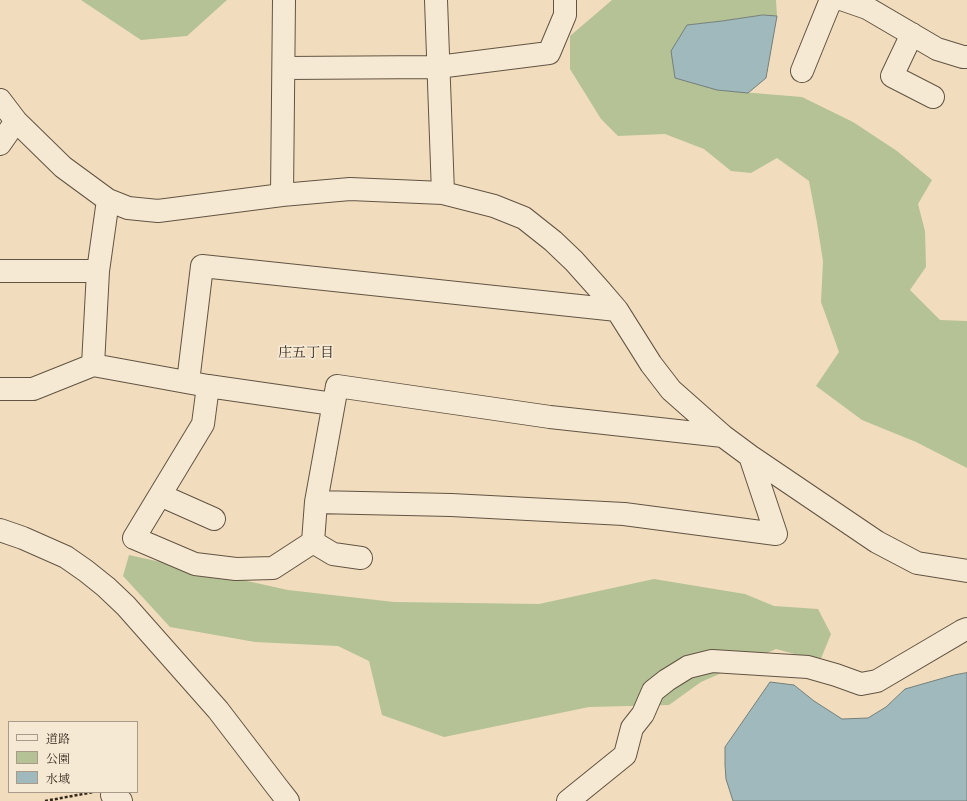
<!DOCTYPE html>
<meta charset="utf-8">
<style>
body{margin:0}
#map{position:relative;width:967px;height:801px;overflow:hidden;background:#f1ddbd;font-family:"IM FELL French Canon","Noto Serif JP",serif}
canvas{display:block}
.legend{position:absolute;left:8px;top:721px;width:130px;height:72px;box-sizing:border-box;background:#f6e9d4;border:1px solid #a89b8a;margin:0;padding:5px 7px;list-style:none;font-size:12px;color:#33271a}
.legend li{display:flex;align-items:center;gap:8px;height:20px}
.legend b{width:20px;border:1px solid #a89b8a}
</style>
<div id="map">
<canvas width="967" height="801"></canvas>
<ul class="legend">
<li><b style="height:5px;background:#f6e9d4"></b>道路</li>
<li><b style="height:11px;background:#b4c296"></b>公園</li>
<li><b style="height:11px;background:#9fb9bc"></b>水域</li>
</ul>
</div>
<script>
const ctx = document.querySelector('canvas').getContext('2d');
ctx.lineJoin = 'round';
function paint(path, color) { ctx.fillStyle = color; ctx.fill(path, 'evenodd'); }
function strokePath(path, color, width, dash) { ctx.strokeStyle = color; ctx.lineWidth = width; ctx.lineCap = dash ? 'butt' : 'round'; ctx.setLineDash(dash || []); ctx.stroke(path); }
function write(font, color, halo, rows, align = 'center') {
  ctx.font = font + ' "IM FELL French Canon","Noto Serif JP",serif'; ctx.lineWidth = 3.5; ctx.setLineDash([]); ctx.textBaseline = 'middle'; ctx.strokeStyle = halo; ctx.fillStyle = color; for (const [text, x, y, turn = 0] of rows) {
    ctx.save(); ctx.translate(x, y); ctx.rotate((+turn || 0) * Math.PI / 180); ctx.textAlign = isNaN(turn) ? turn : align; if (halo) ctx.strokeText(text, 0, 0); ctx.fillText(text, 0, 0); ctx.restore();
  }
}
const green = new Path2D(`
 M81 0H227L187 36 141 40Z
 M612 0H776L777 16 763 15 722 21 687 25 717 90 802 97 853 122 897 151 932 180 918 204 925 231 926 267 910 290 940 320 967 321V468L916 442 862 420 816 386 839 352 821 302 823 261 817 223 809 181 777 158 751 173 731 171 704 149 665 134 618 136 601 119 570 69V36Z
 M129 555 288 590 394 602 539 604 654 579 745 594 774 606 818 609 831 634 820 661 776 649 701 682 669 705 589 707 444 737 382 715 369 661 338 646 255 642 170 627 123 576Z`);
const water = new Path2D(`
 M763 15 777 16 766 78 748 93 717 90 675 78 671 51 687 25 722 21Z
 M967 673V801H733L726 779 725 765V747L770 682 794 685 814 701 842 719 868 718 886 707 905 689 954 675Z`);
const path = new Path2D(`
 M45 801 94 792`);
const minor = new Path2D(`
 M436 0 443 193
 M844 0 867 8 937 49 963 57H967
 M912 34 892 76 933 97
 M284 68 438 67 549 53 565 15V0
 M802 71 830 2 835 0
 M0 100 16 121 63 167 108 200 128 208 158 211 282 195 350 189 443 193 494 206 524 218 553 241 574 261 599 289 617 310 651 364 671 390 723 436 750 456 877 542 917 563 967 571
 M0 144 16 121
 M282 195 284 0
 M0 271H98
 M93 365 98 271 108 200
 M188 382 202 266 617 310
 M208 386 203 424 134 538 195 564 236 569 273 568 313 542 316 502
 M0 389H33L93 365 208 386 333 404
 M723 436 550 417 337 386 316 502 451 505 624 514 776 534 750 456
 M160 495 214 519
 M0 530 23 538 66 557 86 571 106 587 126 606 218 710 277 787 288 801
 M313 542 333 554 361 558
 M112 795 121 801
 M568 801 625 755 632 728 643 714 653 691 667 680 688 667 712 661 808 667 836 675 861 684 877 681 962 631 967 629`);
const neighbourhoodNames = [
 ["庄五丁目",306,354]
];
paint(green, '#b4c296');
paint(water, '#9fb9bc');
strokePath(water, '#747f7b', 1);
strokePath(minor, '#625443', 24);
strokePath(path, '#33271a', 2.5, [3, 2]);
strokePath(minor, '#f6e9d4', 22);
write('14px', '#33271a', '#f6e9d4', neighbourhoodNames);
</script>
